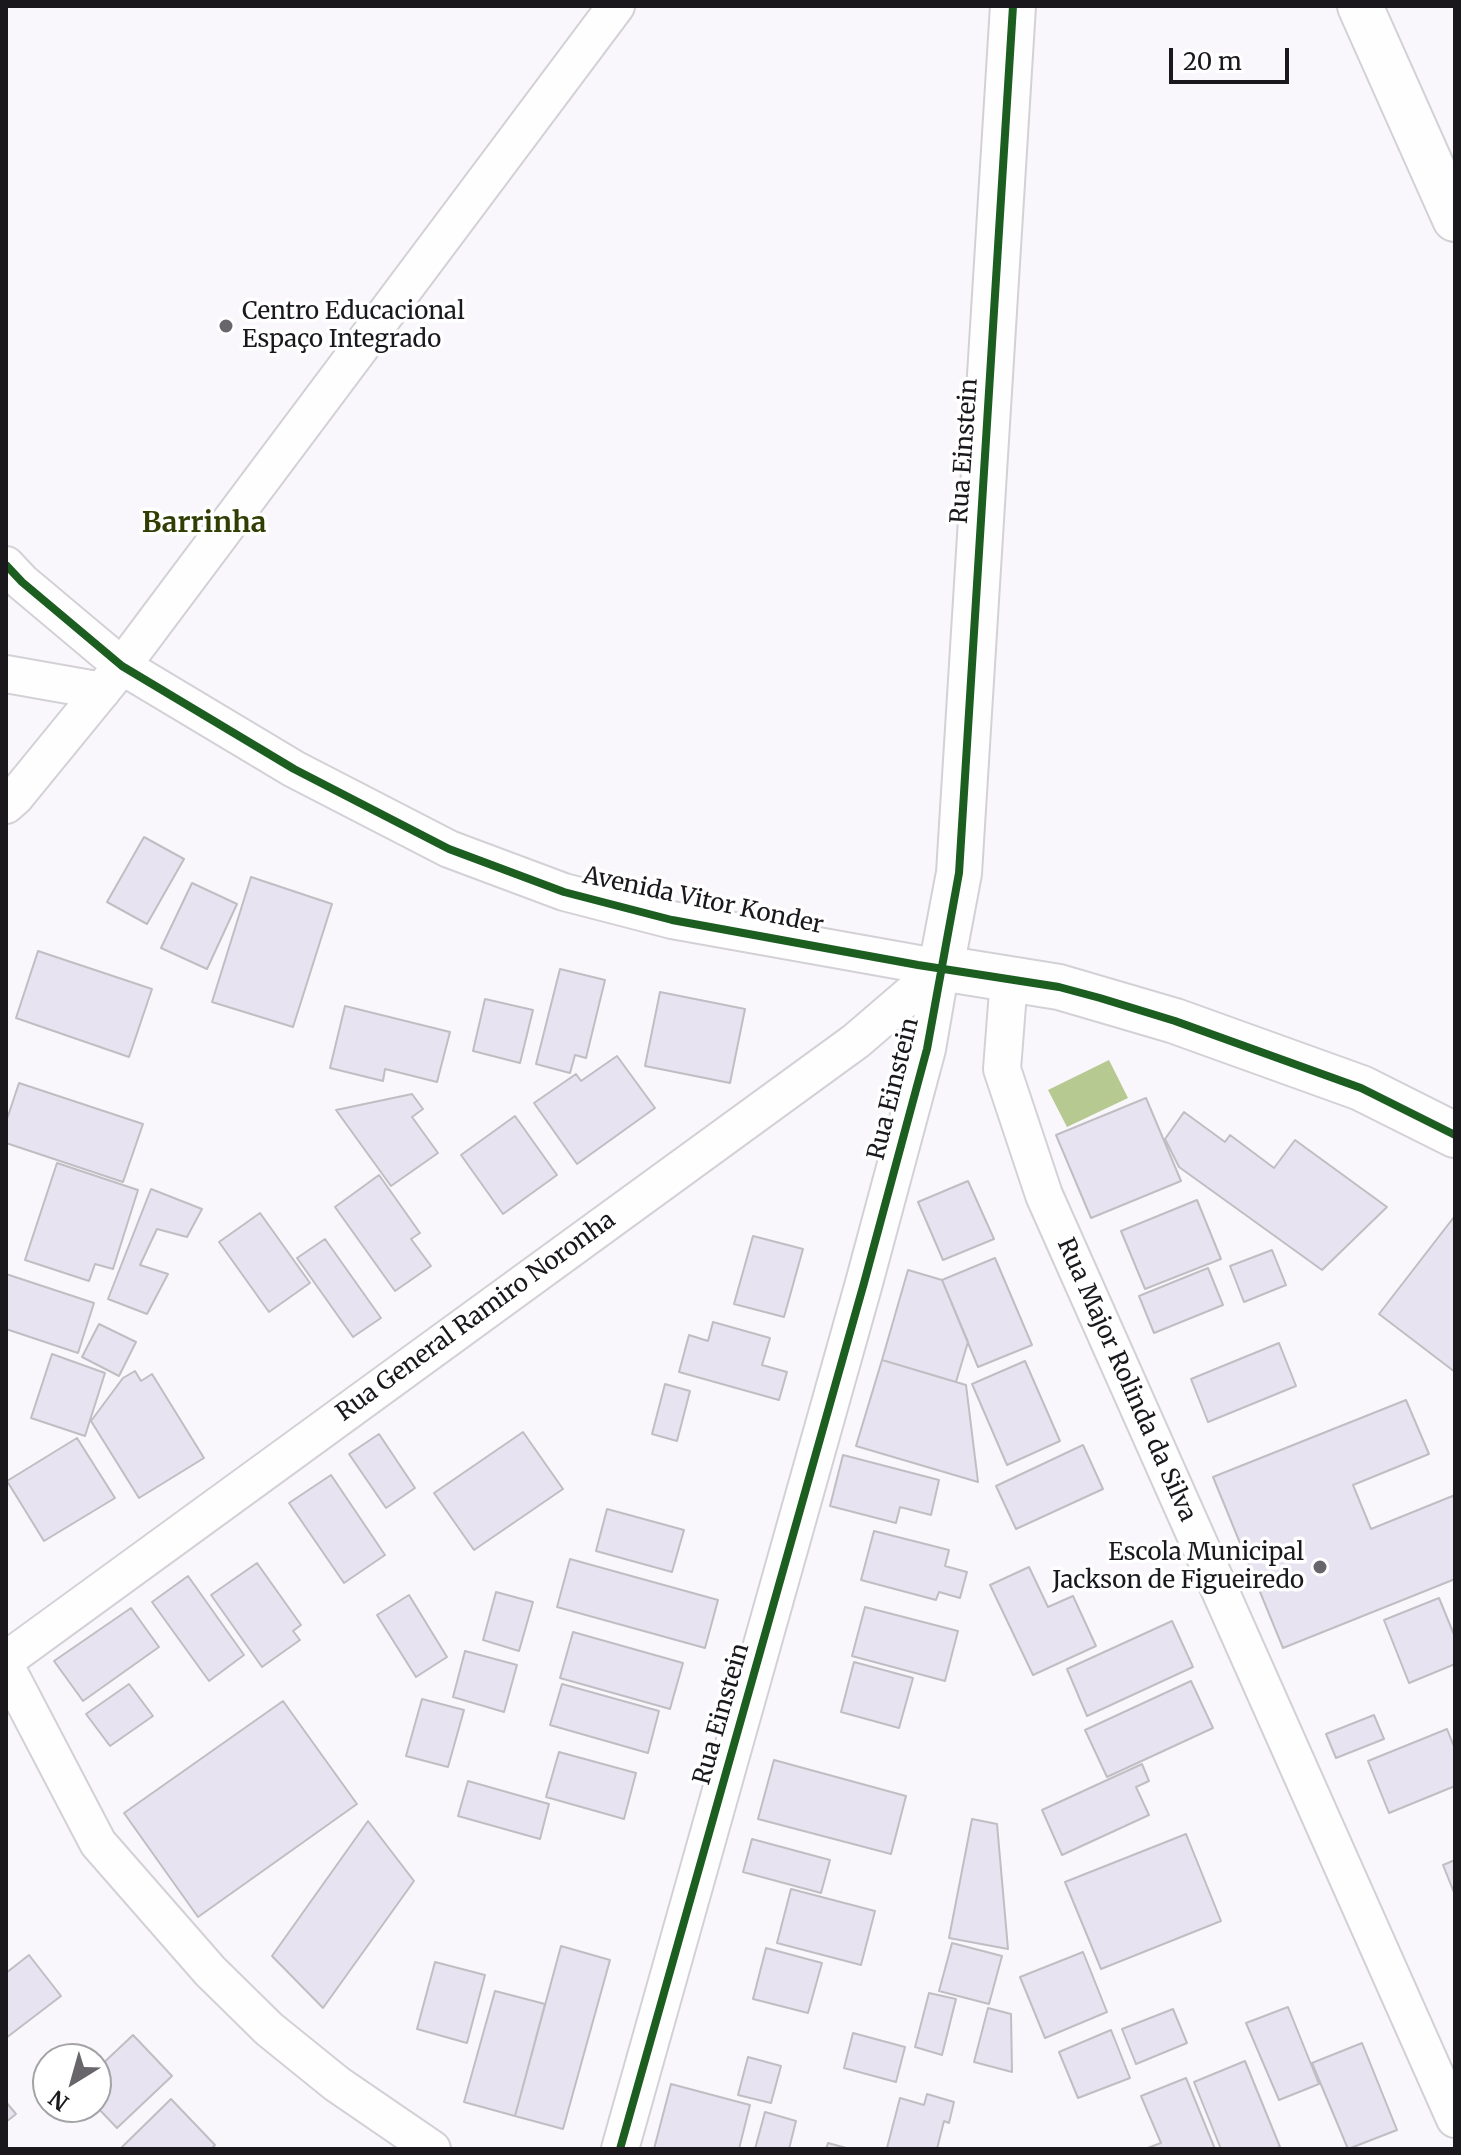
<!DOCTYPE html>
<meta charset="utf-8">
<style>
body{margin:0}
#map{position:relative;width:1461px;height:2155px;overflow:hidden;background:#f9f7fc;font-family:Merriweather,serif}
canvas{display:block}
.frame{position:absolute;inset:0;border:8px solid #1a181d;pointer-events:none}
.north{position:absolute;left:32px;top:2043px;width:80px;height:80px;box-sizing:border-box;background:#fff;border:2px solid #a3a3a5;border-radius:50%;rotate:217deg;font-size:22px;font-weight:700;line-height:32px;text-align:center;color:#1a181d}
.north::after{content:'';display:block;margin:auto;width:28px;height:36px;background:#68666b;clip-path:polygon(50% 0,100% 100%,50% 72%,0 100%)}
.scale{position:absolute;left:1169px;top:48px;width:120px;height:36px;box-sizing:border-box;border:4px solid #1a181d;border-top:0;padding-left:10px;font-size:24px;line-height:28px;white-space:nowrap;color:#1a181d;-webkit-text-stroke:6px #fff;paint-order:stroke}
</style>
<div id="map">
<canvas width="1461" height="2155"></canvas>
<div class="frame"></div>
<div class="north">N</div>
<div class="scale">20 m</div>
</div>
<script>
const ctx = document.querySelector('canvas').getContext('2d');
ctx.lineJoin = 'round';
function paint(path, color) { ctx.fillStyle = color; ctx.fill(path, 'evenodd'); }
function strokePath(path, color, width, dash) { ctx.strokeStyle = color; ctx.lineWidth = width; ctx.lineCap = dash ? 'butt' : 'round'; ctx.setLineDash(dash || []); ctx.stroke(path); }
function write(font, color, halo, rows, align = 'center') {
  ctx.font = font + ' Merriweather,serif'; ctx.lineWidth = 7; ctx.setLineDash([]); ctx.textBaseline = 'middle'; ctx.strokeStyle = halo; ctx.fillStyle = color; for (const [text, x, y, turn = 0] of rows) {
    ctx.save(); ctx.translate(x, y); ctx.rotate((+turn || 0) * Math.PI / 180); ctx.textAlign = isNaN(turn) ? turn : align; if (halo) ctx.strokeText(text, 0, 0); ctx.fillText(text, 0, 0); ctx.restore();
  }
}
const water = new Path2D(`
 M1109 1060 1128 1098 1067 1127 1048 1090Z`);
const building = new Path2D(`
 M144 837 184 859 147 924 107 902Z
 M251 877 332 904 293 1027 212 1002Z
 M192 883 237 904 207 969 161 948Z
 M38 951 152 989 129 1057 16 1018Z
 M560 969 605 980 586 1058 575 1055 570 1073 536 1064Z
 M660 992 745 1009 730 1083 645 1066Z
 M485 999 533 1010 520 1063 473 1051Z
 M345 1006 450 1032 437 1082 385 1069 383 1081 330 1068Z
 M617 1056 655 1108 577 1164 534 1103 576 1074 581 1081Z
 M19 1083 143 1124 123 1182 6 1143V1122Z
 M412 1094 423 1109 412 1117 438 1153 391 1186 336 1110Z
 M1146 1098 1181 1181 1091 1218 1056 1135Z
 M1184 1112 1225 1142 1230 1135 1274 1168 1295 1140 1387 1207 1322 1270 1179 1167 1165 1139Z
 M515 1116 557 1175 503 1214 461 1155Z
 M57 1163 138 1190 113 1269 95 1264 89 1281 25 1260Z
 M379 1175 420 1233 411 1239 431 1266 395 1291 335 1207Z
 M968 1181 994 1239 943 1260 918 1202Z
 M151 1189 202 1209 187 1237 157 1229 140 1265 168 1274 147 1314 108 1299Z
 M1197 1200 1221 1259 1145 1289 1121 1231Z
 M260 1213 310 1283 269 1312 219 1242Z
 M1454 1217H1455V1372L1379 1314Z
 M753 1236 803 1249 784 1317 734 1304Z
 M325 1239 381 1318 353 1337 297 1258Z
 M1272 1250 1286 1285 1244 1302 1230 1266Z
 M995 1258 1032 1345 978 1367 942 1280Z
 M1208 1268 1223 1305 1154 1333 1139 1296Z
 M908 1270 942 1280 968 1342 956 1382 882 1360Z
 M6 1274 94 1303 78 1353 6 1329Z
 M713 1322 770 1338 762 1365 787 1372 779 1400 679 1372 689 1335 708 1341Z
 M99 1324 136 1342 119 1376 82 1357Z
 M1279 1343 1296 1386 1208 1422 1191 1379Z
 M52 1354 105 1373 85 1436 31 1418Z
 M882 1360 966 1385 978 1482 856 1446Z
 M1025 1361 1060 1441 1007 1465 972 1384Z
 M135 1371 141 1381 152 1374 204 1458 139 1498 91 1421 123 1378Z
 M665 1384 690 1391 677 1441 652 1434Z
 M1406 1400 1429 1454 1353 1485 1371 1529 1455 1495V1579L1283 1648 1213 1477Z
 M523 1432 563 1489 474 1550 434 1493Z
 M379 1434 415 1488 386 1508 349 1454Z
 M77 1438 115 1498 44 1541 7 1481Z
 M1083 1445 1103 1489 1016 1529 996 1486Z
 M843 1455 939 1480 931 1515 900 1507 896 1523 830 1506Z
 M331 1475 385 1555 344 1583 289 1503Z
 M607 1509 684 1530 672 1572 596 1551Z
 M874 1531 949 1550 945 1566 967 1572 960 1598 939 1592 936 1600 861 1580Z
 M570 1559 718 1600 705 1648 557 1607Z
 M257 1563 301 1625 293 1631 300 1640 262 1667 211 1595Z
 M1029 1567 1048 1607 1073 1596 1096 1646 1033 1675 990 1585Z
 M188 1576 244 1655 209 1681 152 1602Z
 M496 1592 533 1602 519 1651 483 1640Z
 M409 1595 447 1657 416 1677 377 1615Z
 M1439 1598 1455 1637V1664L1409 1683 1384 1620Z
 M865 1607 958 1631 945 1681 852 1656Z
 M131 1608 159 1647 83 1701 54 1661Z
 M1172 1621 1193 1667 1087 1716 1067 1669Z
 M573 1632 683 1663 670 1709 560 1678Z
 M465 1651 517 1665 504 1712 453 1697Z
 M854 1662 913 1678 899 1728 841 1712Z
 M1191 1681 1213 1728 1107 1777 1085 1730Z
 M129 1684 153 1716 110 1746 86 1714Z
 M562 1684 659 1711 648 1753 550 1725Z
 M422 1699 464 1710 448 1767 406 1756Z
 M283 1701 357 1804 198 1917 124 1813Z
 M1374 1715 1384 1739 1336 1758 1326 1734Z
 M1447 1729 1455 1749V1786L1389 1813 1368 1761Z
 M559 1752 636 1773 624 1819 546 1797Z
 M774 1760 906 1796 891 1854 758 1819Z
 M1142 1764 1149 1781 1136 1787 1149 1815 1062 1855 1042 1810Z
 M468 1781 549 1804 540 1839 458 1816Z
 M972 1819 997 1824 1008 1949 949 1938Z
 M368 1821 414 1881 323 2008 272 1956Z
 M1186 1834 1221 1921 1101 1969 1065 1882Z
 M752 1839 830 1860 821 1893 743 1872Z
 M1455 1860V1895L1443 1865Z
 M791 1889 875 1911 861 1965 777 1943Z
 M952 1943 1002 1956 989 2004 939 1991Z
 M561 1946 610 1960 563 2129 515 2116Z
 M766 1948 822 1963 808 2013 753 1999Z
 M1083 1952 1107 2012 1045 2038 1020 1977Z
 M29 1955 61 1996 6 2038V1973Z
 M435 1962 485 1975 467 2043 417 2029Z
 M495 1991 545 2004 515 2116 464 2102Z
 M929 1993 956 1999 942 2055 915 2047Z
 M1288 2007 1319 2084 1279 2100 1246 2023Z
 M988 2008 1011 2014 1012 2072 974 2062Z
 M1173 2009 1187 2043 1136 2064 1122 2029Z
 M1111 2030 1130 2078 1078 2098 1059 2052Z
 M853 2033 905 2047 896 2082 844 2068Z
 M133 2035 172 2076 117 2128 96 2106V2070Z
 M1362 2043 1397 2130 1348 2149 1312 2063Z
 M748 2057 781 2066 771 2103 738 2095Z
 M1245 2061 1280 2147 1274 2149H1221L1194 2082Z
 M1186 2078 1215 2149H1145L1161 2143 1141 2096Z
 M671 2084 750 2105 739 2149H654Z
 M927 2094 954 2102 949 2123 944 2121 937 2149 887 2148 900 2098 924 2105Z
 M171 2099 215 2145 211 2149H120Z
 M6 2102 16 2114 6 2122Z
 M765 2112 796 2121 789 2149H755Z
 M828 2143 850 2149H826Z`);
const minor = new Path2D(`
 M6 565 22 582 122 666 294 769 449 849 564 892 672 920 941 968
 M6 674 102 691
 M6 805 15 797 122 666 616 6
 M1009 979 1002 1069 1044 1195 1455 2119
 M6 1660 856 1041 941 968
 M6 1667 98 1843 210 1971 269 2029 337 2084 432 2149
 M620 2149 864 1283 927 1049 941 968`);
const tertiary = new Path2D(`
 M1013 6 959 873 941 968 1059 987 1175 1021 1361 1088 1455 1135
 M1360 6 1455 219`);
const cycleway = new Path2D(`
 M6 565 22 582 122 666 294 769 449 849 564 892 672 920 918 965 1059 987 1100 998 1175 1021 1361 1088 1455 1135
 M620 2149 864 1283 927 1049 959 873 1013 6`);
const markers = [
 [226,326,8,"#68666b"],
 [1320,1567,8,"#68666b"]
];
const poiNames = [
 ["Centro Educacional",242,312],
 ["Espaço Integrado",242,340],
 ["Escola Municipal",1304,1553,"right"],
 ["Jackson de Figueiredo",1304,1581,"right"]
];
const streetNames = [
 ["Rua Einstein",965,451,-86],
 ["Avenida Vitor Konder",703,901,12],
 ["Rua Einstein",894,1089,-76],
 ["Rua General Ramiro Noronha",476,1317,-36],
 ["Rua Major Rolinda da Silva",1126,1380,66],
 ["Rua Einstein",722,1714,-74]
];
const quarterNames = [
 ["Barrinha",204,524]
];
paint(water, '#b6c990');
paint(building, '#e8e3f1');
strokePath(building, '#c0bec3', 2);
strokePath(minor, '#d3d1d6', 40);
strokePath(tertiary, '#d3d1d6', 48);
strokePath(minor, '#fefeff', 36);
strokePath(tertiary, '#fefeff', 44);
strokePath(cycleway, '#1b5e20', 8);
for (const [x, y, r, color] of markers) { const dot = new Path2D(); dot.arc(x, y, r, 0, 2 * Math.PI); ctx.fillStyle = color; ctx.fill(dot); strokePath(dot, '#fff', 3); }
write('24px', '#1a181d', '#fff', poiNames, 'left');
write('24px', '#1a181d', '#fff', streetNames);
write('bold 28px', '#303e04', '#fff', quarterNames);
</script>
